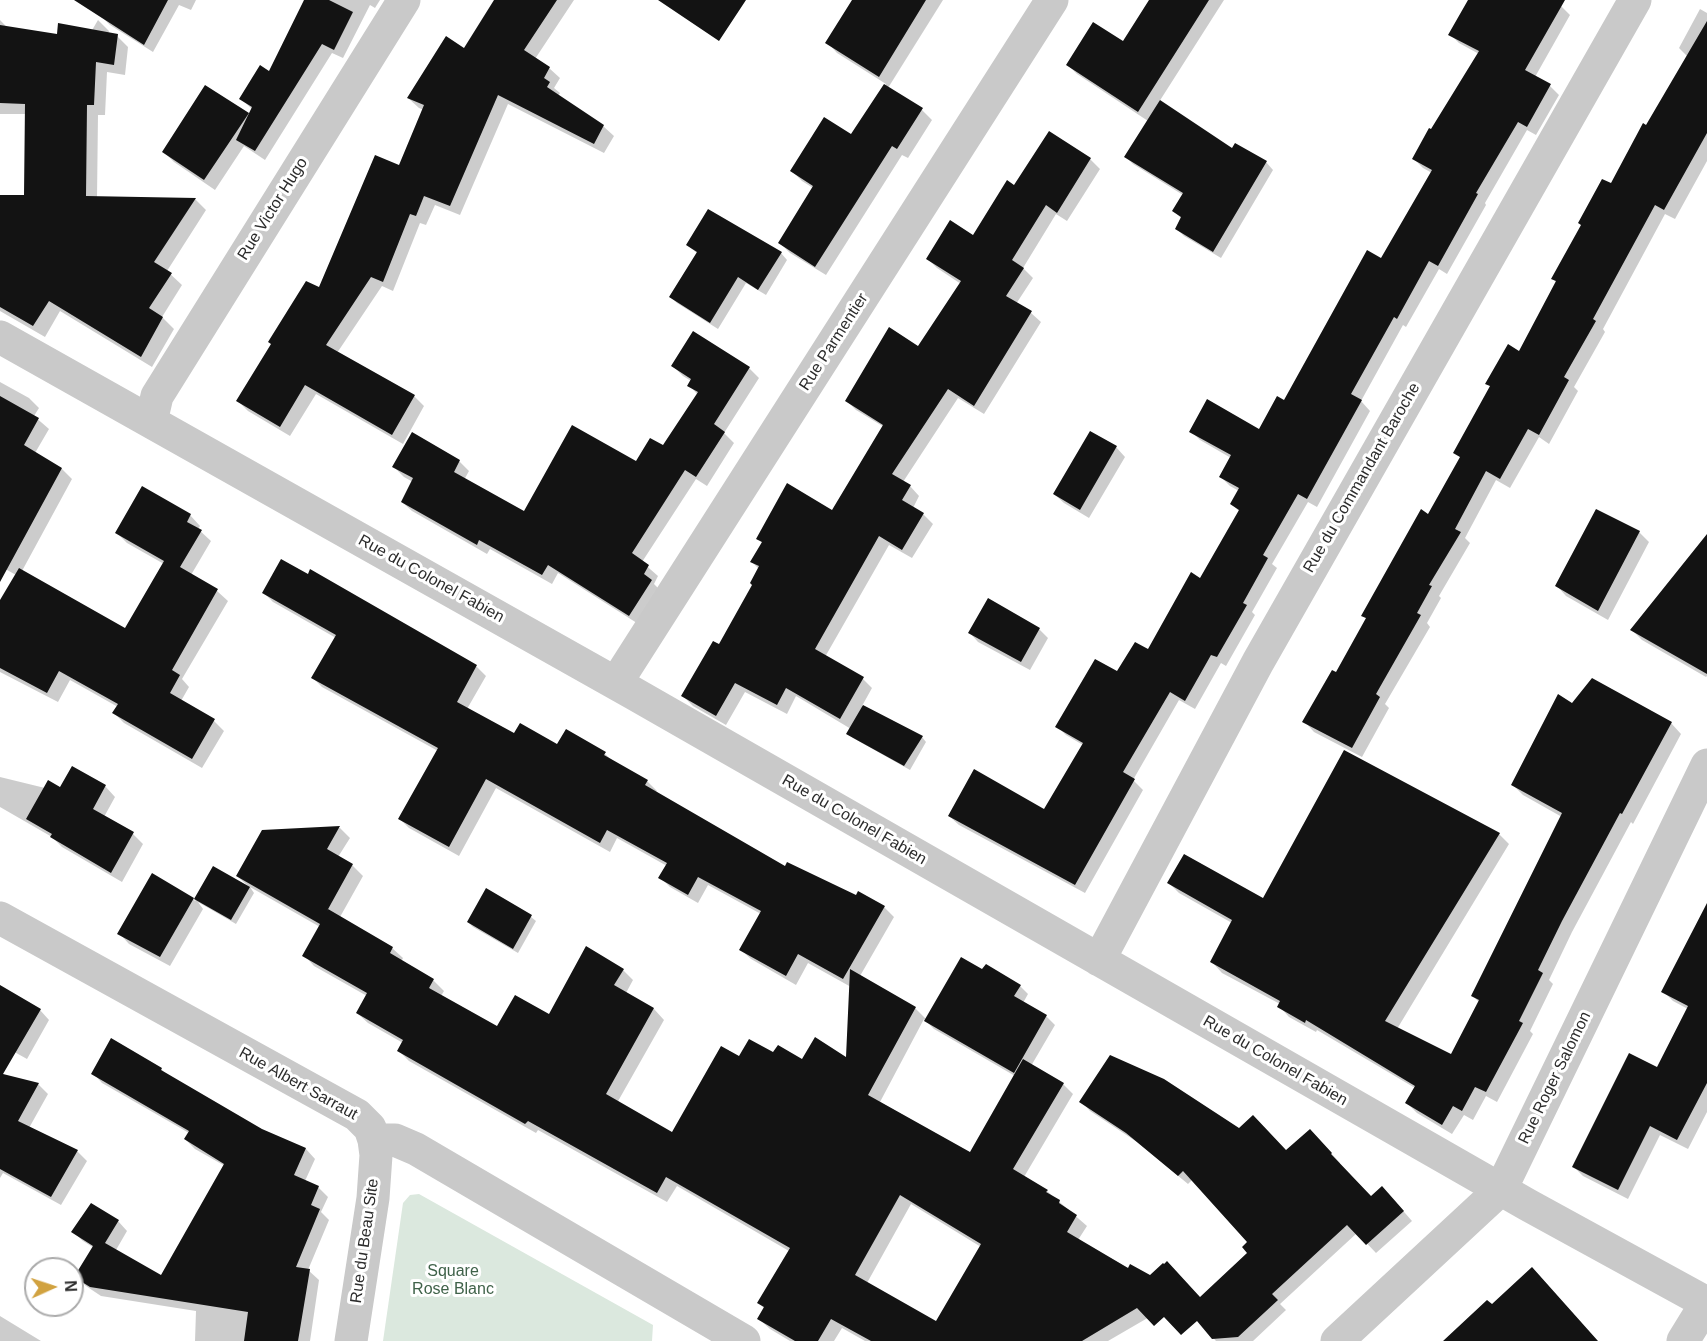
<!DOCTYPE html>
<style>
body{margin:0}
#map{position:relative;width:1707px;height:1341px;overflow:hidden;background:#fff;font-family:Arial,sans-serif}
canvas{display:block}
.north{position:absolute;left:24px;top:1257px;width:60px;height:60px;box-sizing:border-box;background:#fff;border:2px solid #ababab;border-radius:50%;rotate:87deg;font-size:16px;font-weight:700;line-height:24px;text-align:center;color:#2c2c2c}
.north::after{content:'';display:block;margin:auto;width:21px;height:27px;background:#d1a240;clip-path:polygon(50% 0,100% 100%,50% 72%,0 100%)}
</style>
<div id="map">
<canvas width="1707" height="1341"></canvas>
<div class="north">N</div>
</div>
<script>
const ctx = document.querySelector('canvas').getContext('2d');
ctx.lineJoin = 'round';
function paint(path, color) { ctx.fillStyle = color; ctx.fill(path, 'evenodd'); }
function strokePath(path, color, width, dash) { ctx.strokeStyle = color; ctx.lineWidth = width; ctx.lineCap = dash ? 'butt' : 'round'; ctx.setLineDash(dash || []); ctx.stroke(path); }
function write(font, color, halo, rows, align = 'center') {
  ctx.font = font + ' Arial,sans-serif'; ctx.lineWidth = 6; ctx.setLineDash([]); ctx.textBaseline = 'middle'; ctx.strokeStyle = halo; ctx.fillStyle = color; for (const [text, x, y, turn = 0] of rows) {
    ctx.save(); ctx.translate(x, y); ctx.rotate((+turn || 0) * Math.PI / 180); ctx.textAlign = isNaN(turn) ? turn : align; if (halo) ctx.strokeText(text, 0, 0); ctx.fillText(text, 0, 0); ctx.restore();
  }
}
const green = new Path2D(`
 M419 1194 653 1325 652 1341H383L403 1203 410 1195Z`);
const shadow = new Path2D(`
 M110 0H196L191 10 179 5 153 52 110 25 101 16Z
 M306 0H380L375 8 370 5 343 58 332 53 265 160 244 146 215 190 174 162 164 152 248 114 249 115 252 109 241 99 270 73Z
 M496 0H574L535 59 549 68 560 78 554 88 560 93 558 96 603 126 614 136 604 153 508 104 460 215 435 205 426 225 420 223 393 291 382 286 337 353 414 396 424 406 403 444 316 394 290 436 248 411 238 401 320 289 400 166 424 110 419 108 408 98 464 50Z
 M854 0H943L888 88 922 110 932 120 908 158 902 155 826 275 790 253 780 243 813 188 802 181 792 171 852 137 886 84 837 53 827 42Z
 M1151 0H1224L1159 102 1233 150 1266 162 1273 170 1221 258 1184 236 1177 229 1182 219 1174 211 1183 195 1133 164 1126 157 1148 121 1077 74 1068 65 1124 43Z
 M1481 0H1551L1561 6 1570 15 1535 77 1550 86 1559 95 1536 135 1527 130 1485 203 1486 205 1447 274 1439 269 1406 327 1403 325 1361 401 1370 411 1317 507 1308 502 1272 564 1277 568 1252 612 1255 615 1226 666 1221 663 1195 709 1179 700 1133 780 1143 790 1085 893 959 825 949 816 1045 811 1083 745 1066 735 1057 726 1118 673 1149 651 1200 580 1240 512 1232 504 1239 491 1230 486 1221 477 1231 458 1200 440 1191 431H1259L1284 402 1382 260 1432 173 1423 168 1414 159 1479 54 1459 43 1450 34Z
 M1700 9 1707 13V161L1675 219 1665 214 1603 329 1605 332 1574 387 1578 391 1549 444 1539 437 1510 488 1496 480 1465 538 1470 543 1439 596 1441 598 1427 623 1430 627 1385 704 1389 708 1362 757 1314 732 1304 721 1336 674 1367 619 1363 616 1428 516 1461 458 1455 452 1491 387 1487 383 1520 353 1557 283 1553 279 1647 127 1688 57 1679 48Z
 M0 20 61 83 98 20 109 31 108 34 117 36 128 47 125 75 107 72 105 115H98L97 198 195 199 206 210 167 271 182 285 162 317 174 329 152 367 60 311 45 337 0 311V197H25L26 114H0Z
 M1090 159 1100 169 1067 221 1056 214 1023 268 1033 278 1016 304 1031 313 1041 322 984 414 958 398 903 482 910 486 919 496 913 508 923 514 933 524 912 558 889 545 825 657 863 679 872 688 862 706 922 737 926 742 910 770 853 738 848 734 851 729 796 696 787 714 745 692 726 725 693 706 683 696 719 646 754 585 759 569 752 562 763 544 758 538 833 512 884 427 856 410 847 401 919 348 961 284 937 268 928 259 973 238 1014 187Z
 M687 245 781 253 787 260 766 295 746 283 718 329 677 303 670 296 697 253Z
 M673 366 749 368 759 378 724 433 734 443 707 486 696 479 642 562 658 576 654 584 661 591 640 625 558 573 552 584 490 549 487 554 412 511 402 502 413 482 404 477 394 467 459 461 469 471 464 480 524 514 637 463 663 447 698 395 689 385 691 381 683 376Z
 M0 382 29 398 39 408 34 416 49 429 35 453 62 469 72 479 22 571 125 630 164 564 127 543 117 533 190 515 200 526 198 529 211 541 191 575 217 591 228 601 182 679 189 687 181 701 214 721 224 731 202 768 124 723 114 713 118 707 70 680 58 702 0 672V603L16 575 0 566Z
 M1116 447 1125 457 1089 518 1064 503 1054 494Z
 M1639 532 1649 542 1608 620 1566 596 1557 586Z
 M1707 536V676L1706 677 1642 640 1632 630Z
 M311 572 477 667 486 676 467 709 515 735 558 746 605 754 615 763 647 781 657 791 655 793 785 868 856 896 859 893 884 907 894 917 860 976 915 1008 927 1020 982 971 1020 986 1028 994 1023 1003 1046 1016 1055 1025 1031 1066 1063 1084 1073 1094 1024 1177 1047 1191 1087 1226 1078 1240 1182 1298 1108 1341H1030L981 1247 911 1204 867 1283 959 1341H865L842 1328 834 1341H790L770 1329 759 1319 765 1309 759 1303 789 1251 677 1186 667 1202 538 1130 536 1133 409 1061 399 1051 403 1043 368 1023 357 1013 367 996 314 966 304 955 320 927 250 887 254 893 236 924 198 902 203 909 170 966 129 944 119 933 193 899 195 901 214 868 248 886 237 876 263 832 340 828 350 838 338 857 352 865 363 876 340 917 392 948 403 958 401 962 433 980 444 991 441 996 498 1028 549 1016 623 970 633 980 626 993 654 1009 664 1020 617 1103 673 1134 739 1058 774 1054 802 1061 847 1060 851 987 808 963 796 985 751 959 741 950 761 914 708 885 698 903 670 887 660 877 667 866 617 838 610 852 496 788 459 856 409 828 399 818 438 751 322 687 313 678 336 638 273 602 264 593 308 576ZM924 1019 934 1029 1015 1076 971 1154 880 1102Z
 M1039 629 1048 638 1030 670 978 642 969 632Z
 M1572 705 1671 723 1681 734 1633 824 1631 822 1572 932 1549 980 1553 984 1530 1031 1533 1034 1497 1102 1486 1096 1473 1120 1464 1115 1452 1134 1417 1113 1407 1103 1415 1088 1317 1030 1316 1032 1289 1017 1279 1006 1280 1004 1222 973 1212 962 1232 923 1179 893 1169 883 1264 901 1499 834 1509 844 1397 1029 1452 1056 1479 1002 1472 995 1562 817 1523 795 1513 785Z
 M0 777 45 788 105 786 115 797 104 817 133 834 143 844 122 882 62 847 52 837 0 807Z
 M1707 908V1112L1688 1149 1660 1135 1628 1199 1583 1176 1573 1166 1657 1069 1688 1009 1673 1001 1663 991Z
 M531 917 536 921 518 953 473 927 468 922Z
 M0 987 40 1010 49 1020 27 1059 0 1044Z
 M161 1069 167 1075 261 1131 306 1149 315 1159 305 1181 318 1187 328 1197 321 1212 329 1220 308 1270 319 1280 310 1341H195L196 1311 101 1296 86 1286 76 1277 94 1248 83 1241 73 1232 118 1221 127 1231 116 1250 161 1277 225 1166 195 1149 185 1139 189 1133 102 1083 93 1073Z
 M0 1074 38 1084 48 1094 29 1128 77 1151 87 1161 61 1205 3 1173 0 1178Z
 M1081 1101 1239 1130 1287 1152 1319 1140 1340 1163 1339 1165 1371 1198 1391 1197 1412 1221 1376 1253 1357 1233 1280 1304 1286 1310 1253 1341H1216L1198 1321 1249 1253V1242L1192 1180 1188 1184 1137 1142 1090 1111Z
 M0 1316 41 1341H0Z`);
const building = new Path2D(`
 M74 0H168L144 45Z
 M304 0H329L353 12 334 50 322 44 255 151 236 140 252 107 239 99 260 65 269 71Z
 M494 0H557L524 50 550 67 544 78 550 82 547 87 604 125 594 144 498 95 450 206 424 196 416 216 410 214 383 282 371 277 326 345 415 395 392 435 305 385 280 427 236 401 271 344 268 342 306 281 319 287 375 155 399 165 424 105 407 98 446 36 464 48Z
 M658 0H746L719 41Z
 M852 0H926L879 77 825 43Z
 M1149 0H1209L1138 112 1066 65 1093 22 1123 41Z
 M1468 0H1565L1525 70 1551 84 1527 127 1518 122 1476 193 1478 194 1438 266 1429 261 1397 319 1394 317 1351 394 1362 400 1307 499 1298 494 1263 555 1268 558 1243 603 1247 605 1217 657 1211 655 1185 701 1170 692 1123 772 1135 779 1075 885 948 816 974 769 1044 809 1083 743 1055 727 1095 659 1117 671 1135 642 1148 649 1191 572 1200 578 1239 510 1230 504 1239 488 1219 477 1231 455 1189 432 1207 399 1259 429 1277 396 1284 400 1367 250 1381 258 1432 170 1412 159 1429 128 1431 129 1479 51 1448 35Z
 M1707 21V133L1664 210 1655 205 1593 319 1596 321 1564 377 1569 380 1539 435 1528 429 1500 479 1486 471 1455 529 1461 532 1429 585 1432 586 1417 613 1421 615 1376 694 1380 697 1352 748 1302 722 1332 670 1336 672 1366 618 1361 616 1421 509 1428 514 1460 457 1453 453 1490 386 1485 384 1508 344 1519 351 1556 281 1551 279 1581 225 1578 223 1602 179 1611 183 1643 123 1646 125Z
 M58 23 118 34 114 65 96 62 94 105H87L86 196 196 198 154 262 172 273 149 308 163 317 141 357 49 301 33 326 0 307V195H24L25 104 0 103V25L57 34Z
 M884 84 923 108 897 149 892 146 815 267 778 243 813 186 790 171 824 117 851 134Z
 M205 85 249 113 204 180 162 152Z
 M1160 100 1232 148 1235 143 1267 161 1213 252 1175 229 1181 217 1172 211 1183 193 1124 157Z
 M1049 131 1091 158 1057 213 1046 205 1012 260 1024 268 1006 296 1032 311 974 406 948 389 892 474 911 485 902 500 924 513 902 550 879 536 815 649 864 677 840 719 786 688 777 705 735 683 716 716 681 696 713 641 719 644 752 585 750 583 759 566 750 562 762 542 756 539 787 483 832 510 883 425 845 401 889 327 918 346 961 281 926 259 950 220 973 235 1007 180 1014 185Z
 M708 209 782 252 758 290 738 277 710 323 669 297 697 252 686 245Z
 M693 331 750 367 714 424 725 432 696 477 685 470 632 553 649 565 644 574 652 580 629 616 548 565 542 575 479 540 477 545 401 502 413 478 392 467 412 432 460 460 454 472 524 511 572 425 636 461 650 438 663 445 698 392 687 386 691 379 671 366Z
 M0 396 39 418 24 445 62 468 0 582Z
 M1090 431 1117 446 1080 510 1053 494Z
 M142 486 191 514 187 522 202 530 180 567 218 589 172 670 180 675 170 693 215 719 192 759 112 713 118 704 59 671 47 693 0 668V600L19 568 125 628 164 561 115 533Z
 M1596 509 1640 531 1598 611 1555 586Z
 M1707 534V674L1630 630Z
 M281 559 308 574 310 569 477 665 457 702 514 733 520 723 557 744 566 729 606 752 604 755 648 780 645 785 785 866 787 862 856 895 858 891 885 906 843 979 798 954 786 976 739 950 761 911 698 877 688 895 658 878 667 863 607 830 600 843 486 779 449 847 398 819 438 748 311 678 336 635 262 593Z
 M988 598 1040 628 1021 662 968 633Z
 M1592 678 1672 722 1622 814 1620 813 1562 921 1538 970 1543 973 1519 1021 1523 1023 1486 1092 1475 1087 1462 1111 1453 1106 1442 1125 1405 1103 1415 1086 1306 1020 1305 1023 1277 1007 1280 1001 1210 962 1232 920 1167 883 1184 854 1263 898 1344 750 1500 833 1385 1021 1451 1054 1479 1000 1471 996 1562 813 1511 785 1558 694 1572 703Z
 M863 705 923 736 904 766 846 734Z
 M72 766 106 785 93 809 134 832 111 873 50 837 52 834 26 819 48 780 60 787Z
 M340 826 327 849 353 864 327 911 328 909 393 947 390 953 434 979 429 988 497 1026 515 995 549 1014 586 946 624 969 614 985 654 1008 606 1094 672 1132 721 1046 739 1056 749 1039 773 1052 778 1045 802 1059 815 1037 846 1057 850 969 916 1007 868 1095 970 1152 1023 1059 1064 1083 1013 1169 1048 1190 1046 1192 1060 1200 1059 1203 1077 1215 1067 1232 1128 1268 1130 1264 1150 1275 1163 1263 1164 1264 1167 1261 1200 1297 1247 1253 1242 1247 1247 1242 1183 1171 1178 1176 1126 1133 1079 1102 1110 1055 1164 1079 1239 1128 1253 1115 1286 1150 1310 1129 1332 1153 1331 1154 1371 1196 1382 1186 1404 1211 1366 1245 1347 1225 1272 1294 1278 1300 1238 1337 1212 1339 1197 1321 1181 1335 1164 1317 1154 1326 1137 1308 1082 1341H871L831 1319 818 1341H795L757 1319 764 1307 757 1303 790 1248 666 1177 657 1193 528 1121 525 1124 397 1051 403 1040 356 1013 367 993 302 956 320 924 236 876 262 830ZM900 1195 981 1244 936 1321 855 1275Z
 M213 866 250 887 231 920 194 899Z
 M152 873 194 898 160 957 117 934Z
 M486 888 532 915 513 949 467 922Z
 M1707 903V1083L1677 1140 1650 1126 1618 1190 1572 1167 1629 1053 1657 1067 1688 1006 1661 992Z
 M961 957 982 969 986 964 1021 985 1014 996 1047 1015 1014 1073 924 1021Z
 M0 985 41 1009 3 1074 39 1083 18 1121 78 1150 51 1197 0 1169Z
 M111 1038 162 1068 161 1070 262 1129 306 1148 294 1175 319 1186 311 1205 320 1209 296 1267 310 1269 298 1341H244L248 1312 90 1287 74 1277 93 1246 71 1232 91 1203 119 1220 105 1243 161 1275 224 1164 184 1139 189 1131 91 1074Z
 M1532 1267 1598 1341H1443L1487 1300 1492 1304Z`);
const minor = new Path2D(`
 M0 337 633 693 1528 1205 1707 1303
 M151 422 157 396 404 0
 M616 683 1052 0
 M0 918 357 1115 370 1128 374 1140 376 1155 373 1198 351 1341
 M1099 960 1258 662 1635 0
 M374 1140H395L416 1149 744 1341
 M1337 1341 1501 1189 1707 765
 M1683 1341 1707 1302`);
const streetNames = [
 ["Rue Victor Hugo",273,209,-58],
 ["Rue Parmentier",834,342,-57],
 ["Rue du Commandant Baroche",1362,478,-60],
 ["Rue du Colonel Fabien",431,579,29],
 ["Rue du Colonel Fabien",854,820,30],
 ["Rue du Colonel Fabien",1275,1061,30],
 ["Rue Roger Salomon",1555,1078,-64],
 ["Rue Albert Sarraut",298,1084,29],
 ["Rue du Beau Site",365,1241,-82]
];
const parkNames = [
 ["Square",453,1272],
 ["Rose Blanc",453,1290]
];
paint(green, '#dbe8de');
paint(shadow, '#0003');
paint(building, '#131313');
strokePath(minor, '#c9c9c9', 33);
write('16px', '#2c2c2c', '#fff', streetNames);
write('16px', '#3f6249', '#fff', parkNames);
</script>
